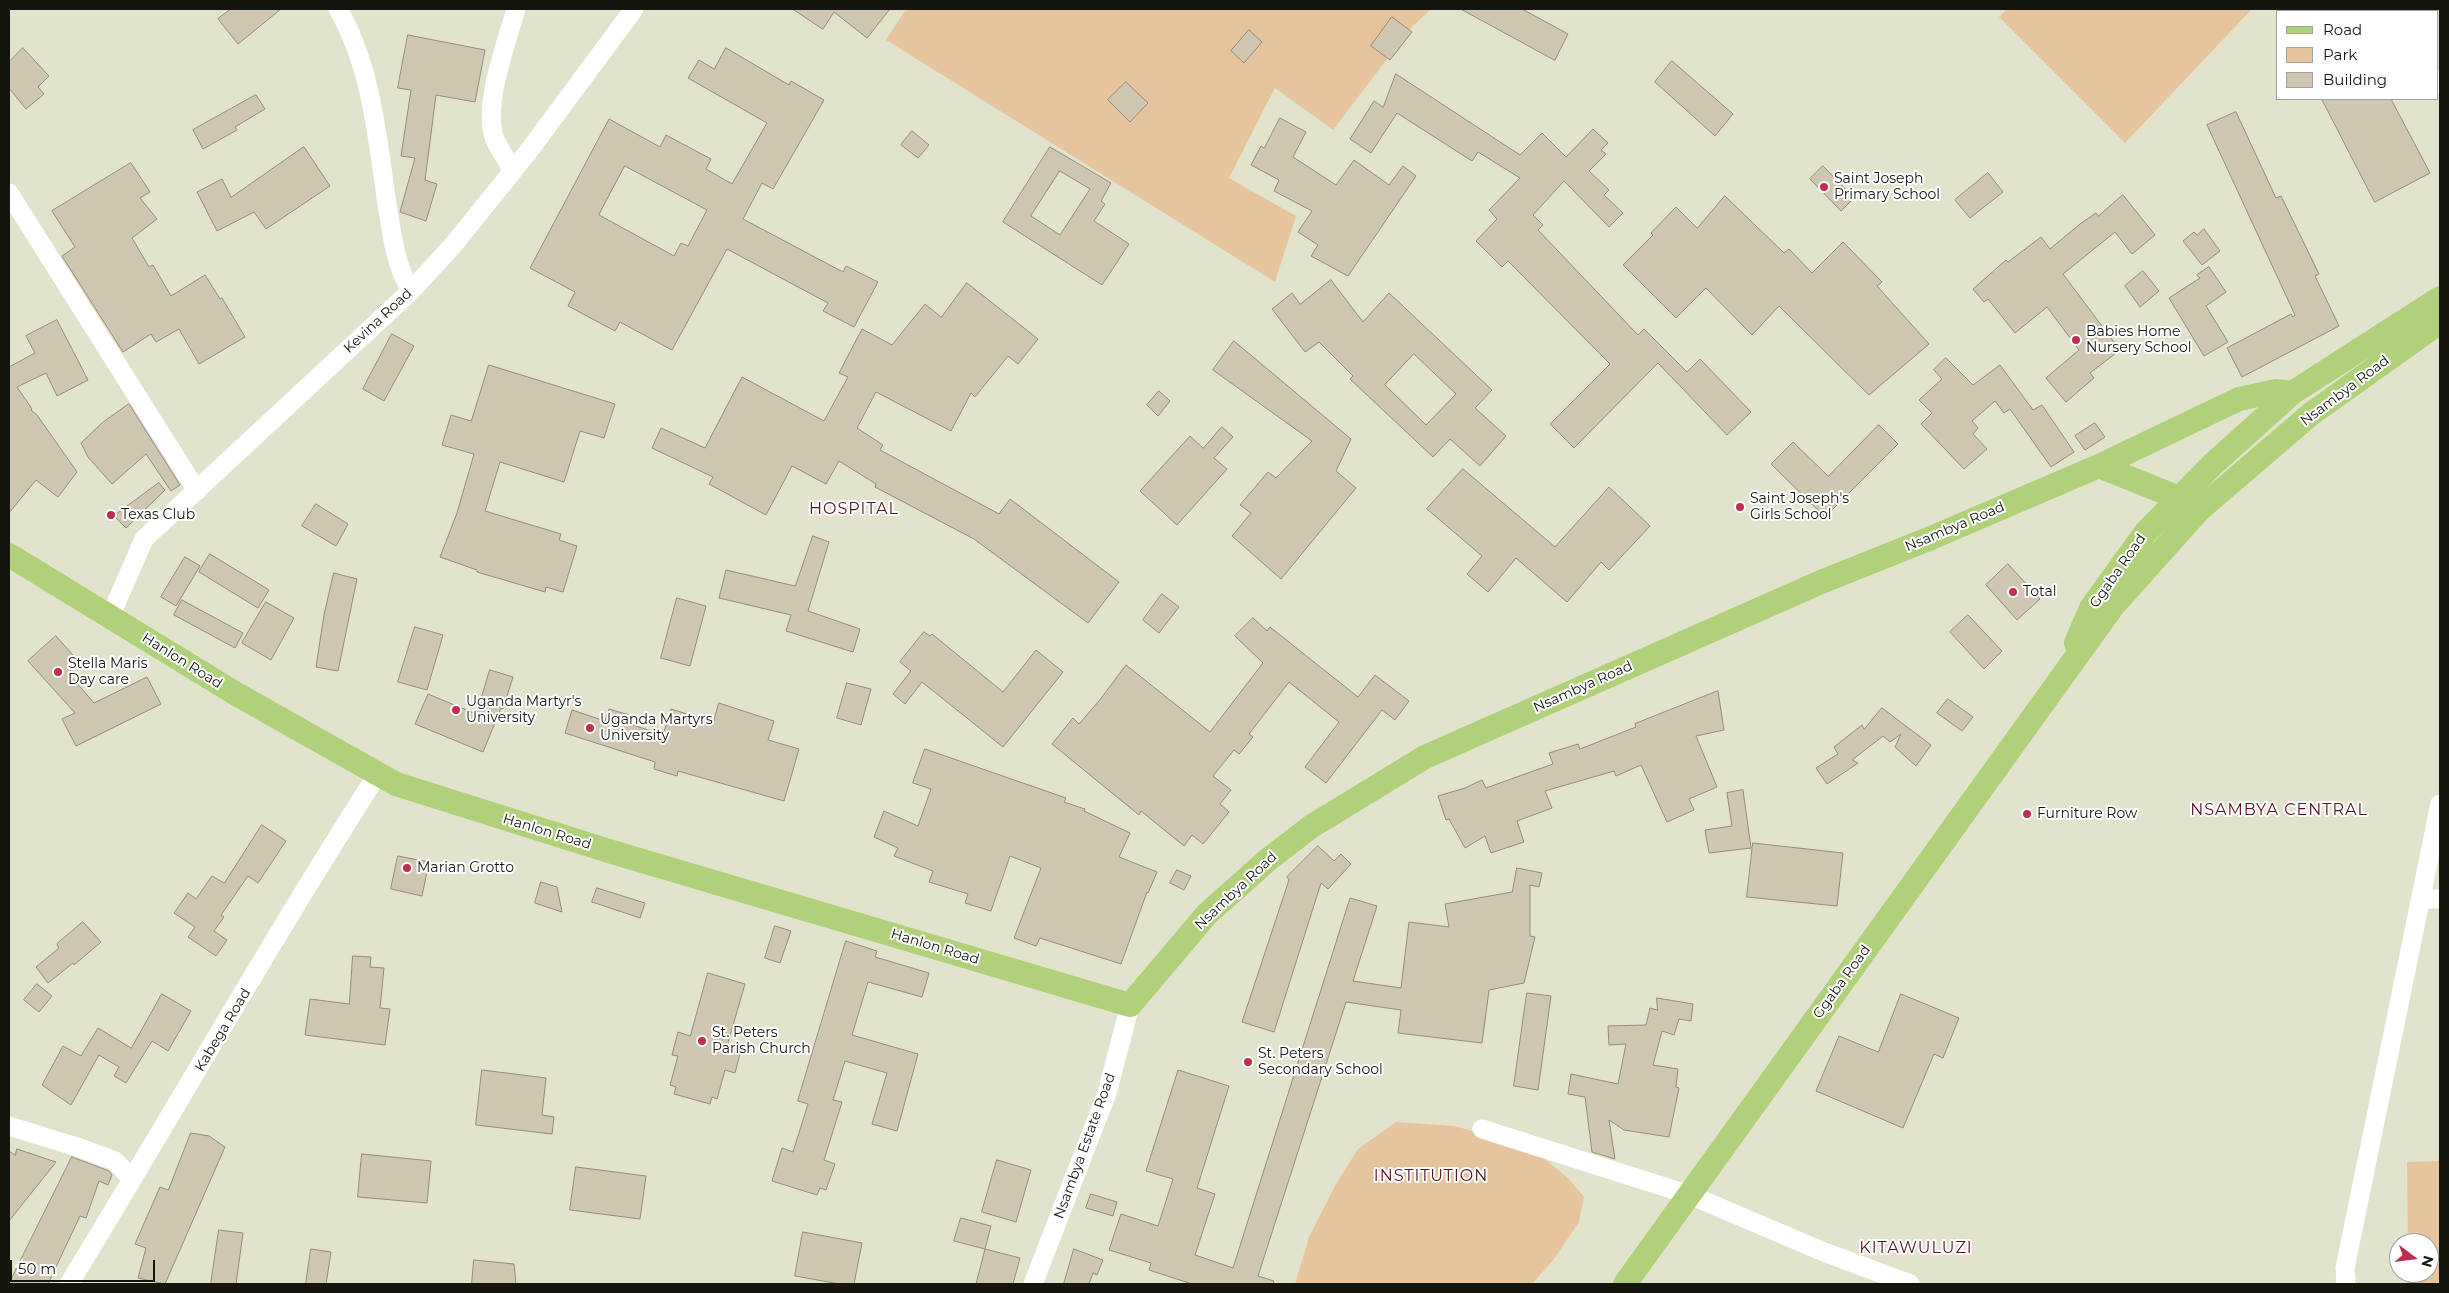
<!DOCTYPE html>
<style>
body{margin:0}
#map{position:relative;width:2449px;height:1293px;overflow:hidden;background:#e2e3cc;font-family:Montserrat,sans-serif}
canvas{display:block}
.frame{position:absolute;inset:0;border:10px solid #14150d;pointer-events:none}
.legend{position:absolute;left:2276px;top:10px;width:162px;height:90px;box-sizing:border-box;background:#fff;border:1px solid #a1a19e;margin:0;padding:6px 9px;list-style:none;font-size:15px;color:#14150d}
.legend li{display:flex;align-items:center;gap:10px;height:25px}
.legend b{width:25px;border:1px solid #a1a19e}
.north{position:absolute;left:2389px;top:1233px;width:50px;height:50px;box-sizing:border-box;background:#fff;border:1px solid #a1a19e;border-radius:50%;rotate:105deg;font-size:14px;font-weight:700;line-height:20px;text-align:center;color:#14150d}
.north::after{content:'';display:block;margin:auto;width:18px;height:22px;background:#bf2e50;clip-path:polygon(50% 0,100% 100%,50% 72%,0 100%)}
.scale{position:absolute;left:10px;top:1260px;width:145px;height:22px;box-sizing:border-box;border:2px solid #14150d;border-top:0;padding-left:6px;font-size:15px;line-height:18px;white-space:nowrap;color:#14150d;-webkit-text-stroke:4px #fff;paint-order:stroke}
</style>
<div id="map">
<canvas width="2449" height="1293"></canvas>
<div class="frame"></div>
<ul class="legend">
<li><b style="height:6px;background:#b0d17a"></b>Road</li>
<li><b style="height:14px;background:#e6c59e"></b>Park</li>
<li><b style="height:14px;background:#cfc7b1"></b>Building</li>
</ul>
<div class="north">N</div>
<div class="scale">50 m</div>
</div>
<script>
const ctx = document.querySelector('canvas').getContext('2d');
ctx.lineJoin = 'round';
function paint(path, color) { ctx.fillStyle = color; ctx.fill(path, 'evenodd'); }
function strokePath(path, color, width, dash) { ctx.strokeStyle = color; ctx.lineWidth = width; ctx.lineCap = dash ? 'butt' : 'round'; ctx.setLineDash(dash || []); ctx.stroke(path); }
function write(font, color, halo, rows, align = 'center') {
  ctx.font = font + ' Montserrat,sans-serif'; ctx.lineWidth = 4; ctx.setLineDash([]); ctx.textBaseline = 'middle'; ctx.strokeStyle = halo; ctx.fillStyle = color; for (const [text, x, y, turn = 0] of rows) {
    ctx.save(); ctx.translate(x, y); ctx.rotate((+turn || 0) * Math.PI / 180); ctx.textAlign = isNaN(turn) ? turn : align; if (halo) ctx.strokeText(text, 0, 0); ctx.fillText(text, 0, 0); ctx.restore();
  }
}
const green = new Path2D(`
 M906 9H1429L1430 10 1410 29 1333 130 1275 88 1229 178 1296 216 1275 282 886 40Z
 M2007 9H2252L2125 143 1999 17Z
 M1396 1122 1454 1126 1529 1146 1569 1179 1584 1197 1579 1222 1554 1259 1532 1284H1295L1309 1237 1337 1182 1358 1149Z
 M2440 1161V1284H2408V1273H2429V1243H2408L2407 1162Z`);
const building = new Path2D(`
 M231 9H281L238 44 218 19Z
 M793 9H890L867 38 834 12 823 29Z
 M1461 9H1522L1568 34 1555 60Z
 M1392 17 1412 32 1390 60 1371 46Z
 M1249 30 1262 42 1244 63 1231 51Z
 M408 35 485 50 475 102 436 95 425 180 437 184 426 221 400 212 415 158 401 156 411 90 398 88Z
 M23 48 49 76 38 87 44 94 26 109 9 88V62Z
 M726 48 789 85 791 81 824 100 773 189 762 183 743 219 843 272 846 266 878 282 854 327 823 311 828 303 727 249 672 350 620 322 615 331 568 306 575 292 530 268 609 119 660 147 666 135 711 159 706 169 732 184 767 123 688 78 699 60 714 69ZM625 166 707 210 688 246 681 243 674 256 599 215Z
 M1672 61 1733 114 1715 136 1655 82Z
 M1396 74 1520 155 1542 133 1566 157 1593 129 1608 143 1601 150 1606 154 1589 171 1609 190 1604 195 1623 213 1609 227 1564 181 1533 215 1543 225 1538 230 1638 335 1644 329 1687 372 1700 359 1751 412 1727 435 1658 363 1574 448 1550 424 1610 364 1508 261 1502 267 1476 241 1497 219 1489 210 1520 178 1478 152 1472 161 1397 113 1371 153 1350 139 1374 101 1383 107Z
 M1126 82 1148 103 1130 122 1108 100Z
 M256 95 265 109 235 127 237 130 203 149 193 130Z
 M2322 99H2391L2430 173 2375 202Z
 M2236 112 2276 198 2281 196 2319 274 2315 276 2339 326 2242 377 2227 348 2291 314 2293 317 2295 315 2207 125Z
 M1280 118 1306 132 1293 157 1336 185 1354 160 1389 185 1403 166 1416 176 1348 276 1311 256 1318 245 1298 232 1312 211 1274 191 1279 180 1251 165 1261 146 1264 148Z
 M912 131 929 145 918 158 901 145Z
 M304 147 330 186 266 229 254 212 217 231 197 192 222 179 231 197Z
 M1050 147 1111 183 1101 201 1105 204 1094 221 1129 244 1102 285 1003 222ZM1060 171 1090 189 1060 235 1031 216Z
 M131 163 150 192 140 198 157 219 132 238 149 267 153 265 171 296 205 275 220 299 222 298 245 337 199 364 179 329 156 342 151 334 123 352 62 256 75 247 52 211Z
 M1823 166 1854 198 1841 211 1810 179Z
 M1988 173 2003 192 1970 218 1955 200Z
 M2123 195 2155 235 2132 254 2115 232 2063 274 2120 350 2090 373 2094 378 2066 402 2046 378 2079 350 2047 307 2015 333 1988 299 1984 302 1973 289 2006 260 2008 262 2041 237 2050 249 2080 224 2096 213 2098 216Z
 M1725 196 1784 253 1789 249 1812 273 1843 242 1882 282 1877 286 1929 344 1869 395 1779 306 1752 335 1706 288 1676 318 1623 265 1653 235 1651 233 1676 207 1697 228Z
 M2204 229 2220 251 2202 265 2183 241 2194 232 2197 235Z
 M2209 267 2226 292 2206 306 2228 342 2204 356 2169 298 2200 278 2197 275Z
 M2143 271 2159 291 2140 307 2125 286Z
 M1331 280 1363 322 1389 293 1492 390 1475 408 1506 436 1480 466 1450 439 1433 457 1350 379 1353 376 1319 342 1305 352 1272 309 1292 293 1300 304ZM1414 354 1456 394 1426 425 1385 385Z
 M967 283 1038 339 1018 364 1008 356 975 397 971 393 951 431 876 392 857 428 883 445 880 450 999 514 1010 499 1119 582 1088 623 974 539 875 487 876 484 839 461 826 484 792 466 766 515 709 484 713 477 652 448 661 428 705 448 742 377 824 421 848 377 839 373 862 329 892 345 925 304 941 317Z
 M57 320 88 380 57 396 46 373 17 387 32 409 31 410 37 415 77 472 58 497 36 480 9 513V367L35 353 26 336Z
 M392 334 414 346 384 401 363 389Z
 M1234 341 1351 439 1336 471 1356 488 1281 579 1232 536 1251 513 1240 505 1268 472 1276 478 1312 441 1213 370Z
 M1946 358 1973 385 2000 365 2033 410 2042 405 2074 452 2051 467 2010 409 2004 413 1995 401 1972 421 1978 428 1973 434 1987 449 1964 469 1921 424 1932 413 1919 400 1942 379 1934 370Z
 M489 365 615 404 604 438 580 431 564 482 500 462 485 511 561 534 559 540 577 546 563 592 546 587 545 592 477 572V570L440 557 457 513 474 454 442 445 451 415 471 421Z
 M1159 391 1170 401 1158 416 1147 405Z
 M129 404 180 485 171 491 146 454 112 484 88 457 81 443 102 423Z
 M2095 423 2105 437 2085 450 2075 436Z
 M1879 425 1898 444 1825 517 1771 464 1793 442 1828 476Z
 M1222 427 1233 437 1214 458 1227 469 1177 525 1140 491 1190 436 1203 448Z
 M1463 469 1555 547 1609 487 1650 526 1609 570 1601 562 1567 602 1516 558 1488 592 1467 574 1482 556 1427 509Z
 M159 483 165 490 126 528 114 516Z
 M316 504 348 524 336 546 302 526Z
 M813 536 829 542 808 611 860 629 853 652 786 631 791 615 719 598 726 570 795 586Z
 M210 554 269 590 258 608 199 572Z
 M185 557 200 566 176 606 161 597Z
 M2008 564 2040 599 2017 620 1986 585Z
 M334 573 357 579 338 671 316 667 324 615Z
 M1162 594 1179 607 1159 633 1143 620Z
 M677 598 706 606 690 666 661 658Z
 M182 600 243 633 235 648 174 615Z
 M266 602 294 618 271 660 242 643Z
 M1968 615 2002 651 1984 669 1950 632Z
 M1253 618 1267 631 1270 627 1358 697 1375 675 1409 701 1395 720 1382 710 1326 783 1305 767 1339 722 1289 682 1249 734 1253 737 1239 754 1234 750 1213 776 1231 790 1220 804 1229 812 1203 844 1192 835 1184 846 1141 811 1139 815 1052 744 1073 718 1079 724 1099 701 1126 665 1210 732 1263 663 1235 636Z
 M415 627 443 635 427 690 398 682Z
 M924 632 930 636 932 634 1003 692 1036 650 1063 672 1003 747 922 682 905 704 893 694 911 671 900 662Z
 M56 636 79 662 68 673 94 703 147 677 161 704 76 746 62 719 75 713 28 661Z
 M490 670 513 677 503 709 501 708 483 752 415 724 428 694 476 714Z
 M847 683 871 689 861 725 837 718Z
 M1718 691 1724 730 1696 736 1717 787 1689 799 1694 810 1667 822 1641 765 1616 776 1614 771 1545 791 1552 808 1517 821 1524 842 1491 853 1485 836 1465 848 1449 819 1446 820 1438 796 1465 788 1482 780 1486 788 1553 764 1549 753 1578 744 1580 749 1636 727 1635 724Z
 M1948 699 1973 717 1962 731 1937 713Z
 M719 703 774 721 768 740 799 749 784 801 678 771 677 776 654 769 655 762 565 733 572 710 605 721 609 709 633 716 630 724 663 735 671 709 713 722Z
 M1882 708 1931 745 1916 766 1895 747 1901 734 1890 742 1883 736 1852 760 1858 763 1827 784 1816 768 1838 754 1834 747 1862 725 1864 729Z
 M925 749 1066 798 1064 802 1085 809 1084 811 1130 833 1119 857 1157 872 1148 893 1147 892 1121 964 1040 938 1036 946 1014 938 1041 868 1010 856 991 911 965 903 968 894 929 882 933 871 894 856 898 848 874 837 884 811 918 826 931 789 913 783Z
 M1743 790 1751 848 1709 853 1705 830 1732 826 1727 793Z
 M262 825 286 841 258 883 248 876 221 915 224 917 214 931 227 940 216 956 188 937 195 927 174 913 188 893 196 899 212 876 224 883Z
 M1753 843 1843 853 1837 906 1747 897Z
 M1318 846 1334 861 1341 854 1351 864 1328 889 1321 883 1274 1032 1242 1022 1289 880 1287 877Z
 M398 856 429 862 422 896 391 889Z
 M1517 868 1542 873 1539 887 1530 885V936L1535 937 1524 983 1489 990 1482 1043 1398 1033 1401 1010 1346 1002 1258 1276 1274 1281 1273 1284H1192L1149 1270 1151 1263 1109 1250 1121 1214 1158 1226 1173 1179 1146 1171 1178 1070 1229 1086 1197 1188 1215 1194 1195 1255 1233 1268 1350 898 1377 906 1353 981 1401 988 1409 922 1449 927 1445 904 1512 892Z
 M1177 870 1191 876 1184 890 1170 883Z
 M541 882 557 887 562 912 535 903Z
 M597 888 645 903 640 918 592 902Z
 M83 922 101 942 74 965 73 963 48 983 36 967 59 948 57 944Z
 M775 926 791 931 780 963 765 958Z
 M846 941 877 951 875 957 929 973 922 997 868 982 852 1035 918 1054 897 1131 872 1124 887 1073 845 1061 833 1100 842 1102 824 1160 835 1164 826 1190 820 1188 817 1195 772 1181 782 1148 793 1152 808 1104 798 1101Z
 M353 956 371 957 370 967 384 968 380 1008 390 1009 385 1045 305 1035 310 999 349 1004Z
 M708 973 745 984 727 1046 741 1050 735 1073 725 1070 717 1099 712 1097 710 1104 674 1094 676 1087 670 1085 678 1056 672 1055 678 1032 690 1036Z
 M37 984 52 996 39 1012 24 1000Z
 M1527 993 1551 996 1538 1090 1514 1086Z
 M162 994 191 1011 168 1051 152 1041 126 1083 114 1076 119 1067 99 1055 71 1105 42 1085 63 1046 81 1056 98 1028 131 1048Z
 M1901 994 1959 1018 1943 1058 1934 1054 1903 1128 1816 1091 1839 1036 1878 1052Z
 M1657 998 1693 1004 1691 1021 1679 1019 1674 1035 1662 1031 1653 1065 1678 1069 1676 1087 1679 1088 1669 1137 1624 1130 1609 1120 1615 1159 1592 1152 1585 1097 1568 1094 1571 1074 1618 1084 1626 1044 1609 1045 1608 1026 1646 1025 1650 1008 1657 1010Z
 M482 1070 546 1078 542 1115 554 1117 552 1134 476 1125Z
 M191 1133 209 1136 225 1147 165 1284 138 1278 146 1248 135 1244 160 1187 168 1190Z
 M17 1149 56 1162 9 1221V1151L15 1155Z
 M362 1154 431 1161 427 1203 358 1197Z
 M72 1157 109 1171 112 1175 108 1185 99 1181 86 1218 80 1216 48 1284H9Z
 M997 1160 1031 1170 1016 1222 982 1212Z
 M576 1167 646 1176 640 1219 570 1210Z
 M1091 1194 1117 1202 1113 1216 1086 1208Z
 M961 1218 991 1226 985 1249 1020 1258 1013 1284H976L985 1249 954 1241Z
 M219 1230 243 1233 236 1284H211Z
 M803 1232 862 1243 854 1284H840L795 1276Z
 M311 1249 331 1252 326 1284H306Z
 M1074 1249 1103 1260 1097 1275 1093 1273 1089 1284H1064Z
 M474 1260 514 1264 516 1284H472Z`);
const minor = new Path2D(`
 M338 9C372 68 377 137 387 204 392 234 395 265 411 291
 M2399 9 2400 11
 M2438 80 2440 85
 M513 171C507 160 498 148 494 137 483 105 507 41 516 9
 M9 193 197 491
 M110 617 144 539 411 291 454 244 528 152 634 9
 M2421 899H2440
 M9 1126 77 1147 115 1161 132 1179
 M1482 1129 1690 1195 1824 1252 1910 1284
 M69 1284C172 1115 270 942 377 775
 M1033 1284 1107 1093 1130 1005
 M2346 1284 2345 1268 2440 804`);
const major = new Path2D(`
 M2099 466 2179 498 2191 505
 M9 555 238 695 396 784 612 852 1130 1005 1207 914 1270 858 1312 826 1425 757 1821 582 1931 538 2099 466 2239 399 2276 391 2292 393
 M2076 643 2091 608 2146 532 2213 464 2292 393 2440 298
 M1625 1284 2113 606 2199 510 2311 414 2440 322`);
const markers = [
 [1824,187,5,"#bf2e50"],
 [2076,340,5,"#bf2e50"],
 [1740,507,5,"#bf2e50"],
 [111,515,5,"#bf2e50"],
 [2013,592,5,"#bf2e50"],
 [58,672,5,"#bf2e50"],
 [456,710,5,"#bf2e50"],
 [590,728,5,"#bf2e50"],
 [2027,814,5,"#bf2e50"],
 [407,868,5,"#bf2e50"],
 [702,1041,5,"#bf2e50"],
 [1248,1062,5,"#bf2e50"]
];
const poiNames = [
 ["Saint Joseph",1834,179],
 ["Primary School",1834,195],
 ["Babies Home",2086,332],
 ["Nursery School",2086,348],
 ["Saint Joseph's",1750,499],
 ["Girls School",1750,515],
 ["Texas Club",121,515],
 ["Total",2023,592],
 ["Stella Maris",68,664],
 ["Day care",68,680],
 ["Uganda Martyr's",466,702],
 ["University",466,718],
 ["Uganda Martyrs",600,720],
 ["University",600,736],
 ["Furniture Row",2037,814],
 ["Marian Grotto",417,868],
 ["St. Peters",712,1033],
 ["Parish Church",712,1049],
 ["St. Peters",1258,1054],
 ["Secondary School",1258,1070]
];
const streetNames = [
 ["Kevina Road",378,321,-43],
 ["Nsambya Road",2345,391,-37],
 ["Nsambya Road",1955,527,-23],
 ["Ggaba Road",2118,571,-55],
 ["Hanlon Road",182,661,32],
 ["Nsambya Road",1583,687,-24],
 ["Hanlon Road",547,832,17],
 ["Nsambya Road",1236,891,-43],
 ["Hanlon Road",935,947,17],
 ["Ggaba Road",1842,982,-54],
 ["Kabega Road",223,1030,-59],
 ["Nsambya Estate Road",1085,1146,-70]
];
const quarterNames = [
 ["HOSPITAL",854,509],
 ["NSAMBYA CENTRAL",2279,810],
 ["INSTITUTION",1431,1176],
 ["KITAWULUZI",1916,1248]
];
paint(green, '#e6c59e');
paint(building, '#cfc7b1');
strokePath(building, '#938b76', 1);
strokePath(minor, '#fff', 19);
strokePath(major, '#b0d17a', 24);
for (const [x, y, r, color] of markers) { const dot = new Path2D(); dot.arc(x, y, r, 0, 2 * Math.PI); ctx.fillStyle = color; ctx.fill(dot); strokePath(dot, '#fff', 2); }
write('14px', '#14150d', '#fff', poiNames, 'left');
write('14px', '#14150d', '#fff', streetNames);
ctx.letterSpacing = '1px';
write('16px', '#561120', '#fff', quarterNames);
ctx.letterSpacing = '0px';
</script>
